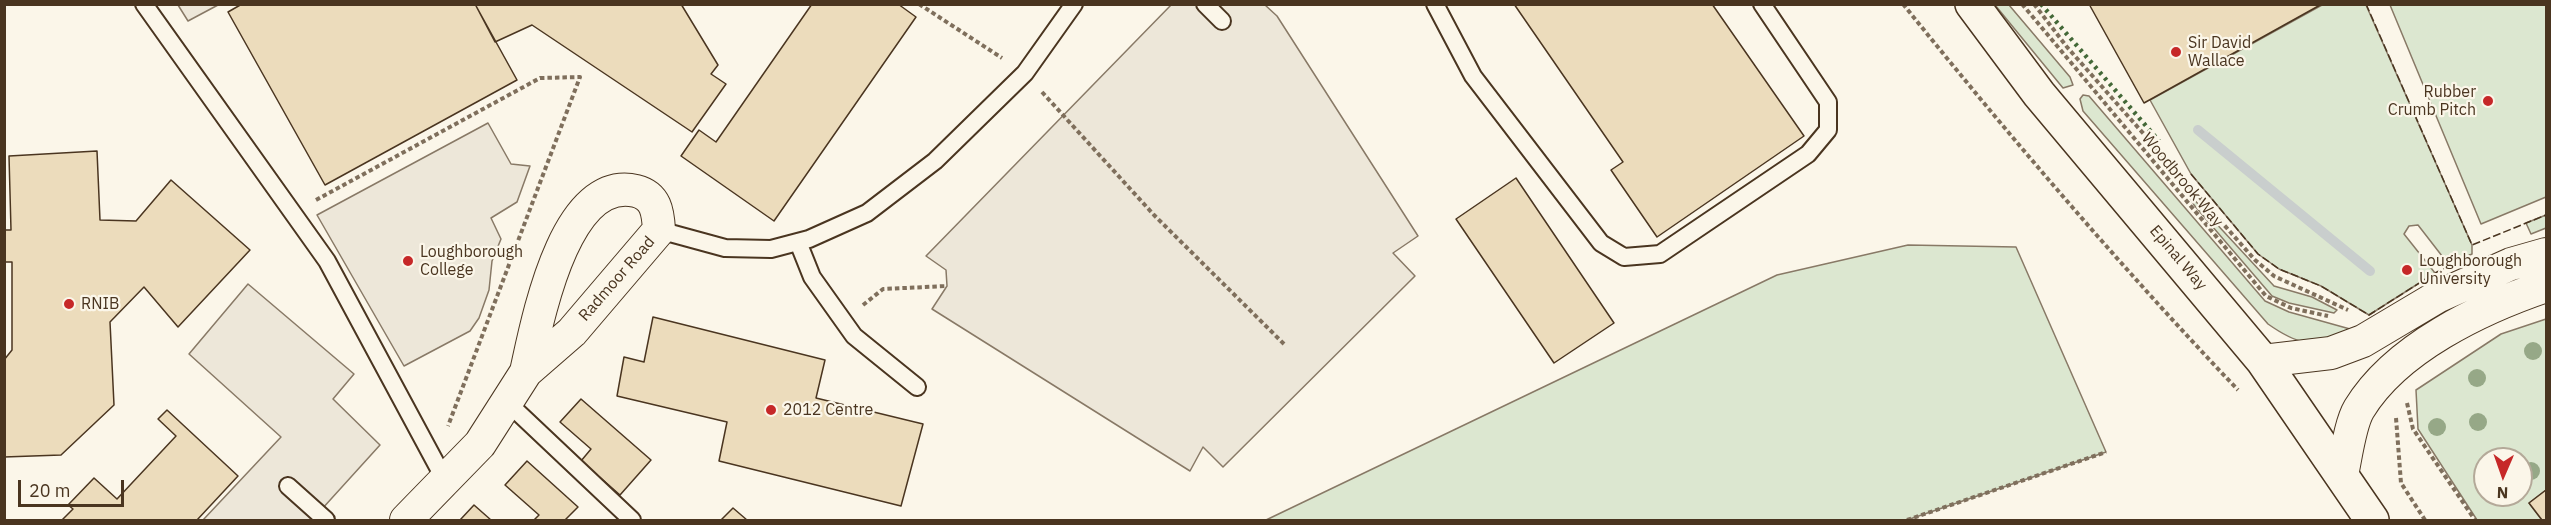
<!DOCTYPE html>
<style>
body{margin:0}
#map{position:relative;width:2551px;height:525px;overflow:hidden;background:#fbf6e9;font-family:"IBM Plex Sans",sans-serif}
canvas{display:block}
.frame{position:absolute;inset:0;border:6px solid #4a3520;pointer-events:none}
.north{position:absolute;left:2473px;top:447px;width:60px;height:60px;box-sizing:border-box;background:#fbf6e9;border:2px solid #b4a999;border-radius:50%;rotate:182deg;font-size:16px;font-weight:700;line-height:24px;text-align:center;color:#4a3520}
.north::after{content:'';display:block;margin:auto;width:21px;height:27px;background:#c62828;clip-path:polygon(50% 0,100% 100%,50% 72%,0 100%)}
.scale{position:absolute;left:18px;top:480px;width:106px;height:27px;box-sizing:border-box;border:3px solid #4a3520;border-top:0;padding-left:8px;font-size:18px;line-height:21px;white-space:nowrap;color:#4a3520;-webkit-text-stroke:4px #fbf6e9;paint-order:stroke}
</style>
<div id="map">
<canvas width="2551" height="525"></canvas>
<div class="frame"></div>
<div class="north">N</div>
<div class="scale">20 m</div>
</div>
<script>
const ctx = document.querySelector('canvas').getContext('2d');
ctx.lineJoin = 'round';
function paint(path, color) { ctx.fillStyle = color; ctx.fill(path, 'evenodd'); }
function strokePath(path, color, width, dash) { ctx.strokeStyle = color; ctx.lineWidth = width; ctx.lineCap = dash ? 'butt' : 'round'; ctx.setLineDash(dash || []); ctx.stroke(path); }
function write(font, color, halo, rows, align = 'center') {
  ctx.font = font + ' "IBM Plex Sans",sans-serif'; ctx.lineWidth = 4.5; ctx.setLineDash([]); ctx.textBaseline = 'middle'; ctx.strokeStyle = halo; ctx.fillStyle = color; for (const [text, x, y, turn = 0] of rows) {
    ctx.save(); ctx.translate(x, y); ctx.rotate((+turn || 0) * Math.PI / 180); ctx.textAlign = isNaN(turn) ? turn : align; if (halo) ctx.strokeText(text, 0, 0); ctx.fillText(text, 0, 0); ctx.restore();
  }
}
const green = new Path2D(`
 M1995 5H2009L2070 77 2073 85 2063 88Z
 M2322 5H2366L2472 245V254L2449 265 2418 225 2409 226 2404 234 2435 273 2369 315 2321 286 2279 269 2258 254 2191 174 2150 100Z
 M2390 5H2546V197L2481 224Z
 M2083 95 2089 96 2265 301 2289 312 2350 329 2354 335C2312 343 2305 350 2268 324L2083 111 2080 99Z
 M2187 192 2274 286 2312 297 2337 310 2334 313 2289 303 2272 296 2194 205Z
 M2546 215V228L2531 234 2526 223Z
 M1908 245 2016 247 2106 452 1907 520H1266L1777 275Z
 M2546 319V490L2529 503 2542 520H2477L2418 429 2416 390 2501 334ZM2485 459H2521V495H2485Z`);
const parking = new Path2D(`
 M1172 4 1265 5 1277 16 1418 236 1393 253 1415 276 1223 467 1203 447 1190 471 932 309 947 286 946 270 926 256Z
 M178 5H218L188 21Z
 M488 123 511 164 530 166 517 202 491 218 501 239 492 261 489 290 479 318 470 331 404 366 317 215Z
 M248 284 354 374 333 399 380 445 312 520H203L281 437 189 354Z`);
const stream = new Path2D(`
 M2198 130 2370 271`);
const building = new Path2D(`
 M242 4H475L517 80 325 185 228 12Z
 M475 4H681L718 65 711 74 726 84 692 132 532 25 495 42Z
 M812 4H898L916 17 774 221 681 156 699 130 716 142Z
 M1514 4H1712L1804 136 1657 237 1611 170 1623 162Z
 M2089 4H2322L2144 103Z
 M97 151 100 220 136 221 171 180 250 250 178 327 144 287 110 322 114 405 61 455 4 457V360L12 350V262H4V230H11L9 156Z
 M1516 178 1614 323 1554 363 1456 219Z
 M653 317 825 360 816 398 923 424 901 506 719 461 727 422 617 396 624 357 644 362Z
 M581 399 651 460 620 495 581 461 591 449 560 422Z
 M167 410 238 476 197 520H62L73 509 68 505 94 478 117 499 176 436 158 419Z
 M527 461 578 507 565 520H534L539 515 505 485Z
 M2546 490V520H2542L2529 503Z
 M474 505 491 520H460Z
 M733 508 747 520H721Z`);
const path = new Path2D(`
 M919 4 1002 58
 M1903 4C2010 137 2121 267 2238 390
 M2022 4 2266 296 2291 308 2328 316
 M2034 4 2067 47 2255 260 2274 276 2348 310
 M1042 92 1154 215 1284 344
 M316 200 540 78 580 77 448 426
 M863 305 883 289 947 286
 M2407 403 2413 429 2475 520
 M2396 418 2401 483 2425 520
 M1907 520 2106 452`);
const service = new Path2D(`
 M144 4 327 261 446 482
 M1205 4 1222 21
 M1435 4 1473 76 1601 243 1624 257 1660 254 1808 154 1828 130V102L1762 4
 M659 230 725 248 771 249 809 239 867 213 935 161 1025 73 1074 4
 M798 242 812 277 854 336 917 387
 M507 402 632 520
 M288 486 326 520`);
const minor = new Path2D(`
 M2263 361 2331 353 2363 341 2437 297 2511 264 2546 254
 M2342 475C2346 457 2350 424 2359 409 2396 348 2481 308 2546 286
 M406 520 480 444 526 372 572 332 659 230C658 212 656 196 636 191 564 174 537 323 526 372`);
const primary = new Path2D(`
 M1972 4 2039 94 2263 361 2372 520`);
const hedge = new Path2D(`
 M2041 4 2159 141`);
const fence = new Path2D(`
 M2366 4 2472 245 2546 215
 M2191 174 2258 254 2279 269 2321 286 2369 315 2435 273 2472 254`);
const trees = [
 [2533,351],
 [2477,378],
 [2478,422],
 [2437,427],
 [2531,471]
];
const markers = [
 [2176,52,6,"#c62828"],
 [2488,101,6,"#c62828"],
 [408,261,6,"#c62828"],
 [2407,270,6,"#c62828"],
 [69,304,6,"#c62828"],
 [771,410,6,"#c62828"]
];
const poiNames = [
 ["Sir David",2188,43],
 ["Wallace",2188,61],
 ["Rubber",2476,92,"right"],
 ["Crumb Pitch",2476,110,"right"],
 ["Loughborough",420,252],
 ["College",420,270],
 ["Loughborough",2419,261],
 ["University",2419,279],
 ["RNIB",81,304],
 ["2012 Centre",783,410]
];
const streetNames = [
 ["Woodbrook Way",2182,180,50],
 ["Epinal Way",2178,258,50],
 ["Radmoor Road",617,279,-49]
];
paint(green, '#dce7d0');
strokePath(green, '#887966', 1.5);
paint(parking, '#ede7d9');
strokePath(parking, '#887966', 1.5);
strokePath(stream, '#c9cecd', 10);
paint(building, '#ecdcbc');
strokePath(building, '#4a3520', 1.5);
strokePath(service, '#4a3520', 20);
strokePath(minor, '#4a3520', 34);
strokePath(primary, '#4a3520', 36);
strokePath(path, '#7f6f5c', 4, [4.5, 3]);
strokePath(service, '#fbf6e9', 16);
strokePath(minor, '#fbf6e9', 32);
strokePath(primary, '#fbf6e9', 33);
strokePath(hedge, '#436837', 4.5, [3, 4.5]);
strokePath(fence, '#4a3520', 1.5, [8, 3]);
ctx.fillStyle = '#96a887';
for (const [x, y] of trees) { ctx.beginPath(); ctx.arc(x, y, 9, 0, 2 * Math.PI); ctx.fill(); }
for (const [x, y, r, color] of markers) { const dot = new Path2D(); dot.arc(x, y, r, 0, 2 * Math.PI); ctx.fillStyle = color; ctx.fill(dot); strokePath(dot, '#fbf6e9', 2); }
write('16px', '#4a3520', '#fbf6e9', poiNames, 'left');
write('16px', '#4a3520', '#fbf6e9', streetNames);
</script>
